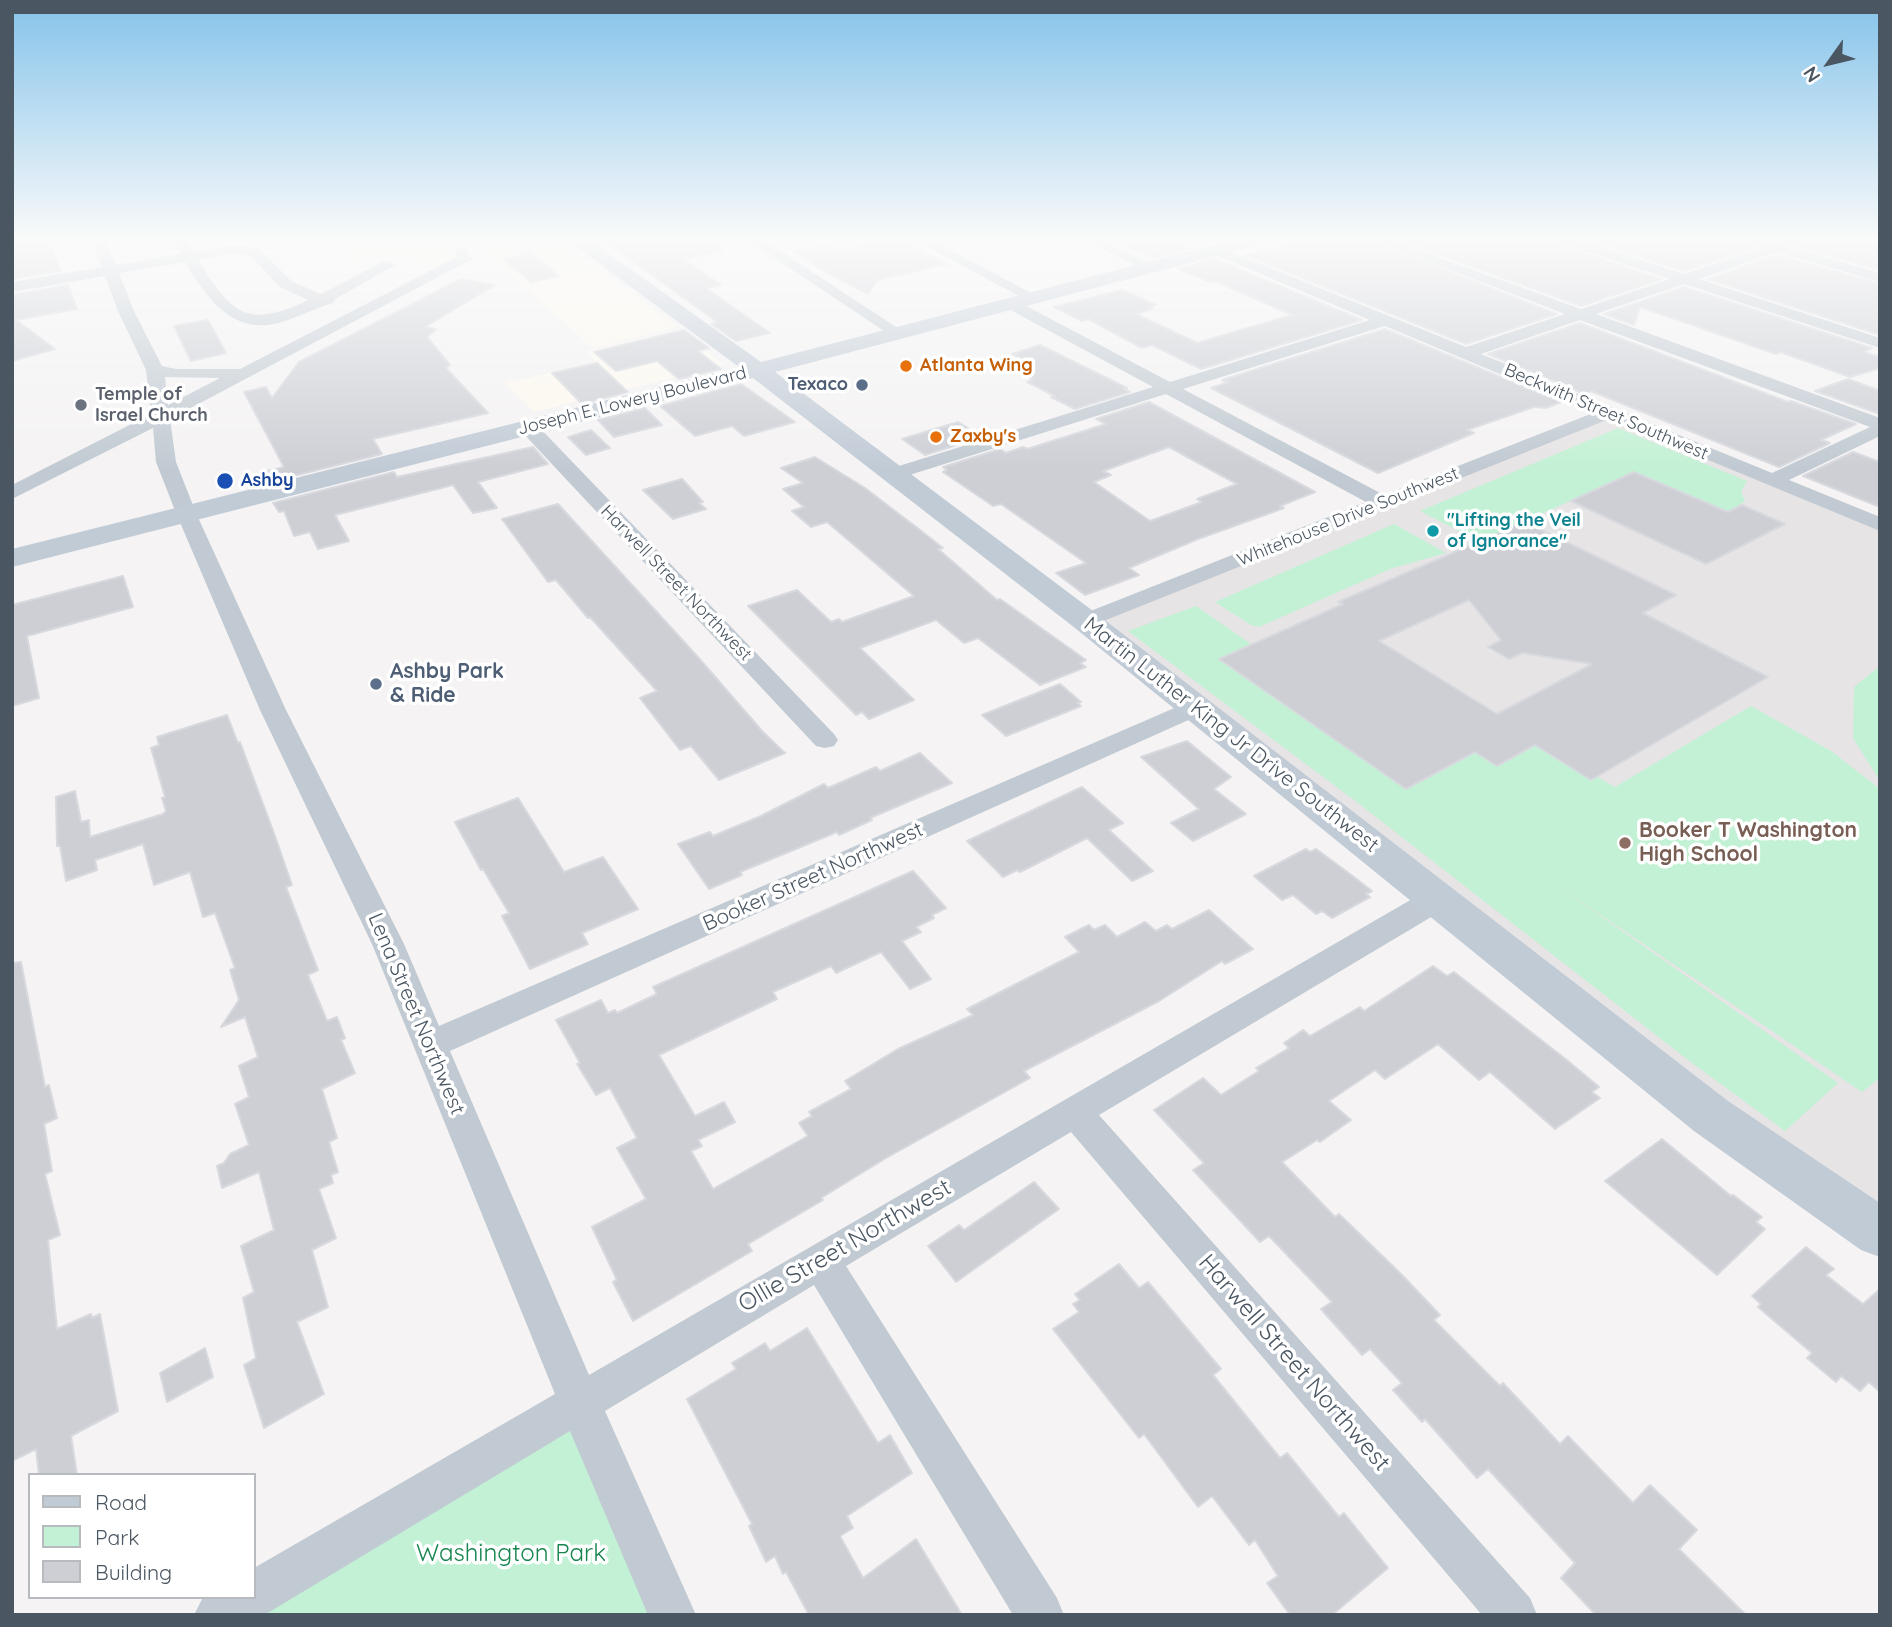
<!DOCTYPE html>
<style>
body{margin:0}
#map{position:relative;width:1892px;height:1627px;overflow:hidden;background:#f5f3f3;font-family:Quicksand,sans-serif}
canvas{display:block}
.frame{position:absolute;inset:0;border:14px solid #4a5661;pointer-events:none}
.legend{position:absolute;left:28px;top:1473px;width:228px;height:126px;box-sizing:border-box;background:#fff;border:2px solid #b7bbc0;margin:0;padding:9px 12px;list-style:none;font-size:21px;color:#4a5661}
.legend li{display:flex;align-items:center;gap:14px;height:35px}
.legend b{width:35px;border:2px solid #b7bbc0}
.north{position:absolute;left:1794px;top:28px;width:70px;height:70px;-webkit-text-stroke:5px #fff;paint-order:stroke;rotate:236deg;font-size:19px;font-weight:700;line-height:28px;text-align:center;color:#4a5661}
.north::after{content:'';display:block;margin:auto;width:24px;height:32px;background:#4a5661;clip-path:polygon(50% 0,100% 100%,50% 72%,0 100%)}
</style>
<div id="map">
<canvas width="1892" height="1627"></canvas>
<div class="frame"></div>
<ul class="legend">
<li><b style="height:9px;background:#c1cbd6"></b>Road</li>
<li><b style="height:19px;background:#c3f1d5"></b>Park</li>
<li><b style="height:19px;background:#cdcfd5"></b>Building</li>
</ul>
<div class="north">N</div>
</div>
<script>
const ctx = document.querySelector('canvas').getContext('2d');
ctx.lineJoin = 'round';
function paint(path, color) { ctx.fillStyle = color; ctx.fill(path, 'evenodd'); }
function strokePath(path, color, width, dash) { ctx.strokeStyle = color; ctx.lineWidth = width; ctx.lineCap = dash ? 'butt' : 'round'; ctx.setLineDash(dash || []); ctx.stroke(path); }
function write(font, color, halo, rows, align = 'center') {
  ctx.font = font + ' Quicksand,sans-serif'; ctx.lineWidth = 7; ctx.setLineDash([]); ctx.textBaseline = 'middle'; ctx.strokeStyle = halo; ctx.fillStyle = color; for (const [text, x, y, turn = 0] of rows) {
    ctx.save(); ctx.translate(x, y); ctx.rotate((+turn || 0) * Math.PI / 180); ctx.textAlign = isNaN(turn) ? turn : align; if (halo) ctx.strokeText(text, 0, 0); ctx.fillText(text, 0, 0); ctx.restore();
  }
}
const commercial = new Path2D(`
 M334 241H560L596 266 576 241H730L600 269 677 327 593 348 479 247 443 267 400 257 355 262Z
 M679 330 724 365 534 412 505 383 596 362 587 351Z`);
const education = new Path2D(`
 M1609 413 1880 526V1233L1089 620Z`);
const green = new Path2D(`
 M1618 428 1747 481 1741 492 1745 501 1728 512 1634 472 1598 488 1605 491 1587 499 1581 496 1480 542 1420 511Z
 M1394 524 1446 553 1390 569 1259 627 1251 625 1215 602Z
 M1196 606 1251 644 1219 659 1475 752 1535 745 1591 780 1597 777 1615 787 1751 706 1831 751 1880 789V1078L1862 1092 1558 886 1838 1083 1785 1131 1692 1063 1358 803 1128 631Z
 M1880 666V781L1853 738 1854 687Z
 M566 1404 655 1615H211L254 1597V1590Z`);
const building = new Path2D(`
 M12 241H48L61 271 12 279Z
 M605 241H721L722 251 683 259 721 285 706 288 770 333 736 341 711 324 717 322Z
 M883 241H902L947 264 877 280 868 294 825 272 794 251 825 245 835 251Z
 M1115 241H1171L1190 248 1154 258Z
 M1301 241H1371L1557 314 1466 344 1245 255Z
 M1401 241H1558L1562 246 1662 279 1581 306Z
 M1590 241H1752L1754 248 1684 271Z
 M1777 241H1866L1880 245V270Z
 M531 254 559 276 531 282 503 259Z
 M1777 255 1880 284V335L1707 279Z
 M1215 259 1362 320 1201 369 1152 345 1142 348 1088 319 1082 321 1054 307 1122 290 1156 305 1148 307 1153 309 1136 314 1197 343 1292 315 1215 281 1210 282 1179 269Z
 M461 279 495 285 425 327 436 329 427 337 450 365 446 368 488 413 373 439 382 454 261 484 255 474 284 467 244 392 266 387 272 398 299 362Z
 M68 285 77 309 16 320 55 349 12 361V295Z
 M1684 287 1872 348 1864 352 1880 357V368L1850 377 1780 352 1776 354 1640 307 1634 325 1604 314Z
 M208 320 226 353 191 361 174 326Z
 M1580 323 1788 402 1791 401 1856 424 1821 440 1830 443 1779 467 1591 391 1585 394 1488 354Z
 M1385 329 1561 402 1546 408 1534 407 1467 430 1474 433 1378 473 1211 388 1228 382 1222 380Z
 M684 330 709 348 698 351 721 369 679 379 657 361 616 371 594 352Z
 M1040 345 1127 388 1124 389 1130 392 1075 409 1051 397 1055 396 1027 382 1033 380 1017 371 1034 365 1012 354Z
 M597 363 628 392 582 404 552 373Z
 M1848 379 1880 391V414L1815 391Z
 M741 384 795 422 744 436 732 426 695 436 660 406Z
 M1149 402 1315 492 1280 506 1284 508 1198 539 1129 568 1139 575 1085 595 1056 573 1086 563 1001 504 993 506 943 472 947 470 943 467 1000 449 1006 453 1023 447 1027 449 1106 424 1096 419ZM1169 447 1237 484 1197 499 1202 502 1150 521 1094 482 1111 475 1103 471Z
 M645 408 662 425 614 437 598 420Z
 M958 422 982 437 925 455 902 439Z
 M591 430 610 448 586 455 568 437Z
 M533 447 548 464 478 482 497 508 473 513 453 485 335 515 349 541 318 549 310 532 294 536 284 511 279 512 273 503 394 472 397 477Z
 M1853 452 1880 462V507L1803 476Z
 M815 457 865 488 920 530 943 548 938 549 997 600 1000 599 1086 660 1080 663 1086 667 1040 685 978 638 964 643 936 620 860 648 914 700 869 719 862 712 856 715 748 606 797 590 831 622 839 619 842 622 914 596 827 522 811 527 792 511 804 507 783 489 803 483 781 468Z
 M1634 472 1728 512 1742 505 1785 524 1706 564 1571 501Z
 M682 479 703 502 699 503 706 509 673 519 643 490Z
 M558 504 697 656 763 732 785 753 719 780 691 746 680 750 640 698 657 691 590 617 588 618 556 580 548 582 502 519Z
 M1525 522 1676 595 1643 613 1768 677 1591 780 1535 745 1497 766 1475 752 1406 789 1219 659 1343 604 1338 602ZM1469 600 1501 640 1488 647 1509 659 1523 653 1592 664 1497 714 1379 641Z
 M123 576 133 607 27 636 39 698 12 706V605Z
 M1060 684 1081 702 1077 703 1081 706 1006 736 982 715Z
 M227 715 238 743 240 742 275 836 292 885 286 887 318 970 308 975 327 1021 337 1017 345 1038 341 1040 355 1073 322 1089 337 1138 329 1142 338 1172 331 1175 333 1183 319 1189 336 1238 312 1250 328 1307 297 1322 324 1394 264 1428 244 1365 256 1358 243 1298 254 1292 241 1246 274 1230 259 1172 222 1188 217 1166 224 1163 230 1154 249 1145 235 1104 249 1097 239 1066 258 1057 245 1017 221 1027 239 1000 230 970 235 968 215 913 203 917 190 872 154 885 143 844 95 860 97 870 66 881 60 846H57L56 797 75 791 81 822 89 820 90 837 163 814 166 811 162 798 165 797 151 748 159 745 157 737Z
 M1187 741 1231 777 1214 789 1246 814 1193 841 1171 823 1199 809 1141 757Z
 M920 753 952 783 870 818 872 820 839 835 837 832 740 872 742 875 709 889 678 844 710 832 713 836 761 816 824 784 828 788 876 767 880 771Z
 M1082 787 1123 823 1109 830 1153 871 1132 881 1087 838 1020 872 1017 870 1003 877 967 841Z
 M518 798 564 872 603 857 638 909 582 933 588 944 530 969 502 916 509 913 483 869 481 870 455 822Z
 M1306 849 1310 852 1316 849 1350 874 1372 891 1366 894 1370 897 1332 918 1322 911 1316 914 1293 895 1282 900 1254 876Z
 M913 871 946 908 932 915 934 918 916 927 921 932 902 941 931 979 910 989 881 952 836 973 831 966 773 992 777 999 659 1055 695 1116 724 1102 735 1122 698 1140 702 1146 691 1151 713 1189 808 1136 799 1123 812 1116 809 1112 851 1089 845 1081 898 1049 973 1015 967 1009 1079 952 1065 937 1089 925 1094 930 1105 925 1117 937 1145 922 1156 931 1167 925 1172 929 1209 910 1253 949 1225 964 1222 961 1159 1001 1024 1071 1030 1078 886 1158 821 1198 823 1200 748 1244 752 1251 633 1321 613 1282 617 1280 592 1227 646 1199 617 1148 637 1138 610 1088 596 1095 577 1064 580 1063 556 1020 601 1000 608 1013 615 1010 617 1013 657 994 653 987Z
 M21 962 45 1087 49 1085 57 1118 44 1124 52 1171 45 1174 60 1235 48 1240 57 1329 91 1314 92 1318 100 1314 118 1411 71 1436 77 1475H39L36 1449 12 1461V963Z
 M1433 966 1447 976 1454 972 1568 1061 1599 1087 1592 1092 1600 1098 1555 1129 1490 1072 1479 1080 1438 1044 1385 1079 1375 1070 1329 1101 1351 1120 1320 1142 1317 1140 1282 1162 1335 1217 1339 1214 1402 1275 1440 1315 1434 1320 1500 1386 1503 1383 1560 1444 1568 1436 1633 1503 1650 1485 1697 1530 1679 1549 1746 1615H1596L1561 1578 1575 1563 1488 1469 1477 1478 1425 1419 1422 1422 1393 1390 1402 1383 1370 1349 1362 1355 1321 1309 1332 1302 1269 1236 1260 1242 1193 1170 1204 1163 1154 1110 1203 1078 1221 1095 1259 1071 1256 1068 1289 1048 1284 1043 1303 1030 1310 1036 1360 1007 1364 1011Z
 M1662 1139 1731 1196 1733 1195 1762 1217 1756 1222 1765 1229 1717 1275 1605 1181Z
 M1034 1182 1059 1209 956 1282 928 1246 959 1225 964 1230Z
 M1806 1247 1834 1269 1826 1275 1863 1304 1880 1289V1392L1869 1382 1860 1391 1841 1376 1836 1382 1807 1358 1812 1353 1758 1307 1761 1304 1752 1296Z
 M1119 1264 1139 1288 1148 1282 1221 1369 1213 1375 1280 1458 1287 1453 1339 1517 1344 1513 1388 1568 1332 1615H1290L1267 1583 1278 1576 1255 1540 1249 1545 1212 1496 1198 1507 1144 1434 1139 1438 1053 1329 1079 1312 1073 1304 1080 1300 1075 1294Z
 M807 1328 878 1443 890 1435 912 1473 847 1516 853 1528 840 1536 863 1578 916 1539 962 1615H809L786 1572 783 1574 775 1556 766 1562 749 1526 752 1524 687 1399 736 1369 732 1363 765 1343 770 1351Z
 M205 1348 213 1377 167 1402 160 1373Z`);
const minor = new Path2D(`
 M92 241H106L116 265 180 254 176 241H188L194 252C216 248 236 243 259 248L291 281 321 294 383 262 388 261 395 265 335 299 333 303C316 308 300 316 282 322 234 337 207 299 185 262L119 273 134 311 162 366 176 369H240L457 257 454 250 456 247H466L472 259 170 419 176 462 196 513 286 710 404 944 439 1026 1186 703 1195 700 1204 703 1208 708 1204 713 450 1051 589 1375 1426 891 1437 888 1448 891 1452 899 1448 907 1099 1115 1530 1598 1537 1615H1482L1071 1132 846 1266 1057 1598 1064 1615H1013L814 1285 605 1411 696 1615H648L570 1431 271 1611 262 1615H194L203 1597H254V1568L555 1394 372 944 260 710 176 513 156 462 153 428 12 499V485L151 414 146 370 118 311 105 276 12 292V282L102 267ZM232 253 250 255 280 287 308 300C246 330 232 313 198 260ZM165 377 220 378 168 405Z
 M749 241H765L907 334 905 337H893Z
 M916 241H933L1041 298 1033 303 1028 301Z
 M1086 241H1104L1157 267 1150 271 1145 270Z
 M1374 241H1394L1581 309 1670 279 1563 244 1561 241H1582L1684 274 1762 248 1755 246 1754 241H1768L1880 273V282L1777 252 1699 279 1880 338V348L1684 284 1596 314 1880 418V436L1789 480 1880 517V531L1609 419 1086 628 1078 626 1074 621 1078 616 1366 502 1166 394 900 478H886L883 474 886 470 1153 387 1005 307 1003 304 1005 301H1017L1170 382 1370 320 1211 253 1209 250 1216 246 1466 347 1565 314ZM1580 320 1870 427 1772 473 1481 354ZM1385 326 1593 413 1384 495 1183 389Z
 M528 421 535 423 834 734 838 740 834 746 825 748 816 746 521 431 519 427 521 423Z`);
const secondary = new Path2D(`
 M569 241H591L761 362 1229 241H1261L1258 245 775 372 1097 614 1728 1101 1880 1203V1257L1861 1250 1694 1131 1075 628 753 378 12 567V549L739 367Z`);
const markers = [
 [906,366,7,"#e8710a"],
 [862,385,7,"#5c6f8a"],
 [81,405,7,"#6b7280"],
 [936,437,7,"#e8710a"],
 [225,481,9,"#1a4fb4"],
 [1433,531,7,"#0f9aa8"],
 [376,684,7,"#5c6f8a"],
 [1625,843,7,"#8d6e63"]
];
const farFoodnames = [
 ["Atlanta Wing",920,366],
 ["Zaxby's",950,437]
];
const farServicenames = [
 ["Texaco",848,385]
];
const farWorshipnames = [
 ["Temple of",95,395],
 ["Israel Church",95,416]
];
const farStreetnames = [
 ["Joseph E. Lowery Boulevard",632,401,-14],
 ["Beckwith Street Southwest",1606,412,23],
 ["Whitehouse Drive Southwest",1348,517,-22],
 ["Harwell Street Northwest",676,583,46]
];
const farTransitnames = [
 ["Ashby",241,481]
];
const farCulturenames = [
 ["\"Lifting the Veil",1447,521],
 ["of Ignorance\"",1447,542]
];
const serviceNames = [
 ["Ashby Park",390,672],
 ["& Ride",390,696]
];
const streetNames = [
 ["Martin Luther King Jr Drive Southwest",1231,735,38],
 ["Booker Street Northwest",813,877,-24],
 ["Lena Street Northwest",416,1014,67]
];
const educationNames = [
 ["Booker T Washington",1639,831],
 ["High School",1639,855]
];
const nearStreetnames = [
 ["Ollie Street Northwest",845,1246,-30],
 ["Harwell Street Northwest",1294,1363,49]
];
const nearParknames = [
 ["Washington Park",511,1554]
];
paint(commercial, '#fdf9ef');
paint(education, '#e6e4e5');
paint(green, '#c3f1d5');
paint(building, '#cdcfd5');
strokePath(building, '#d7d9de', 2);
paint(minor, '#c1cad2');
paint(secondary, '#c1cbd6');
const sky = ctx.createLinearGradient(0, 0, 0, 469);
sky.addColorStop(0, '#85c3ea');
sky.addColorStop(0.51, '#fafafa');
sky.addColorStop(1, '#fafafa00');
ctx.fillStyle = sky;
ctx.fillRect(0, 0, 1892, 469);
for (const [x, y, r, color] of markers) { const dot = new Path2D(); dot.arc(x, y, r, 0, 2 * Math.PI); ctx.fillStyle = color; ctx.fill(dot); strokePath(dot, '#fff', 2.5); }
write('bold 18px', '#c56008', '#fff', farFoodnames, 'left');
write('bold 18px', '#4e5e75', '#fff', farServicenames, 'right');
write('bold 18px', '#5b616d', '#fff', farWorshipnames, 'left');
write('18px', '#4a5661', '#fff', farStreetnames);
write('bold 18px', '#164399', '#fff', farTransitnames, 'left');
write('bold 18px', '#0d838f', '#fff', farCulturenames, 'left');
write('bold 21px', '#4e5e75', '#fff', serviceNames, 'left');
write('21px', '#4a5661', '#fff', streetNames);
write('bold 21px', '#785e54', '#fff', educationNames, 'left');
write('24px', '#4a5661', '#fff', nearStreetnames);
write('24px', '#17864f', '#fff', nearParknames);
</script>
